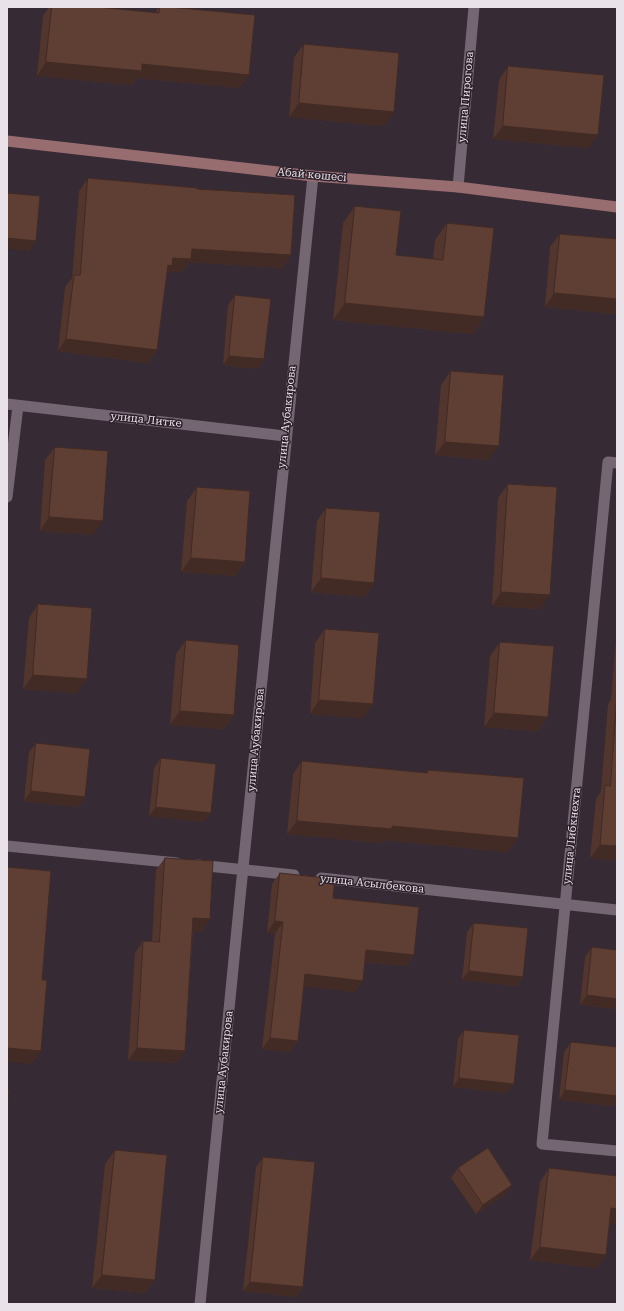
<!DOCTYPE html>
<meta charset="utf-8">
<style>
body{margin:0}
#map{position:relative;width:624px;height:1311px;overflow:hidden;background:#362a35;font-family:"Roboto Serif",serif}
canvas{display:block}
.frame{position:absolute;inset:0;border:8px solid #eae2e9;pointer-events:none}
</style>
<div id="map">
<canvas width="624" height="1311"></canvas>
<div class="frame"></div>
</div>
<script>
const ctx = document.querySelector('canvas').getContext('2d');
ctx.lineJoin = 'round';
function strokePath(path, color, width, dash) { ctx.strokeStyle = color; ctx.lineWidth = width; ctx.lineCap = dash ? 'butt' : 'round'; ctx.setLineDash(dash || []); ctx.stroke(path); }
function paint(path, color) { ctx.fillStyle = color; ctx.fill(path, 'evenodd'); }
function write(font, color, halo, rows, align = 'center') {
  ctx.font = font + ' "Roboto Serif",serif'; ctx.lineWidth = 3; ctx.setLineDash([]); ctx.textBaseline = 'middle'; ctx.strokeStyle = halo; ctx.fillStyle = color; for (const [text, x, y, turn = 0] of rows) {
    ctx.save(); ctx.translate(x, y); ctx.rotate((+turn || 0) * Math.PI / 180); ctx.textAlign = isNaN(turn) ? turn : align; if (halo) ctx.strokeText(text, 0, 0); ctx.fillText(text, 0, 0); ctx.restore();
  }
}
const minor = new Path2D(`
 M458 187 474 7
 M7 404 285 436
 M617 463 608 462 542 1144 617 1151
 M7 497 18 406
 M7 846 177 863
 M198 865 294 875
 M321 878 617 910
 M200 1304C238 928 272 552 313 176`);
const secondary = new Path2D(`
 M7 141 313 176 458 187 617 207`);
const wall = new Path2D(`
 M49 7H98L155 13 159 7H170L240 88 137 78 132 85 37 76 43 16Z
 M304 44 384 126 289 117 294 57Z
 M508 66 589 148 493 139 499 80Z
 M88 178 291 255 282 268 189 262 182 272 169 271 167 274 157 350 148 363 58 351 65 287 72 278 79 191Z
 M355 206 396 255 433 259 435 240 447 223 484 317 473 334 333 320 343 223Z
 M560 234 617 239V314L545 307 550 247Z
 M235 295 258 369 223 365 228 305Z
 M451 371 489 460 435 455 441 385Z
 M55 447 93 535 40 531 45 460Z
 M508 484 540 609 492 606 498 498Z
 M197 487 245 562 235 576 181 572 187 501Z
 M326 508 374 583 365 597 311 592 317 521Z
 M38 604 77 693 23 689 29 618Z
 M617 628V861L590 858 596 799 601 791 608 704 611 699Z
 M325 629 363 718 310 714 315 643Z
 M186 640 234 715 224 729 170 725 176 654Z
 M500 642 548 717 538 731 484 727 490 656Z
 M36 743 79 807 24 801 29 752Z
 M161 758 204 822 149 816 154 768Z
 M302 761 426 773 428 770 508 852 385 840 382 843 287 834 293 774Z
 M165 858 210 919 201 932 193 931 185 1051 177 1063 128 1060 135 953 143 941H152L156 870Z
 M280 873 333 898 414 955 406 966 365 962 355 992 304 986 298 1041 290 1052 262 1049 275 934 267 933 272 884Z
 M474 923 523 977 517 986 462 980 467 932Z
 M592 947 617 1009 580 1005 585 957Z
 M464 1030 514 1084 507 1093 453 1087 458 1039Z
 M571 1042 617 1047V1100L613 1106 559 1100 564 1052Z
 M115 1150 155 1280 145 1293 92 1288 105 1164Z
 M263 1157 303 1287 296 1297 243 1291 256 1167Z
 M458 1168 506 1194 476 1214 451 1178Z
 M549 1168 610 1223 606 1255 596 1268 530 1260 540 1182Z`);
const shadedWall = new Path2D(`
 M46 62 142 64 249 75 240 88 137 78 132 85 37 76Z
 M299 103 394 112 384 126 289 117Z
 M503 126 598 135 589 148 493 139Z
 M7 238 36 241 30 251 7 249Z
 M192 249 291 255 282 268 189 262 182 272 169 271 163 278H159L173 258Z
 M554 293 617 299V314L545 307Z
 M345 303 484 317 473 334 333 320Z
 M66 339 157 350 148 363 58 351Z
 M229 356 264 359 258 369 223 365Z
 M445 442 499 446 489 460 435 455Z
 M49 517 103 521 93 535 40 531Z
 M191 558 245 562 235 576 181 572Z
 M321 578 374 583 365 597 311 592Z
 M501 592 550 595 540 609 492 606Z
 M33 675 87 679 77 693 23 689Z
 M319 700 373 704 363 718 310 714Z
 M180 711 234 715 224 729 170 725Z
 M494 713 548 717 538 731 484 727Z
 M31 791 85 797 79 807 24 801Z
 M156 807 211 813 204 822 149 816Z
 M297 821 392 826 518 838 508 852 385 840 382 843 287 834Z
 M600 845 617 846V861L590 858Z
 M193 918 210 919 201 932 185 931Z
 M275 921 283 922 275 934 267 933Z
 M366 950 414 955 406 966 358 961Z
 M469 971 523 977 517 986 462 980Z
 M305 974 363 981 355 992 298 986Z
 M587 995 617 999V1009L580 1005Z
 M270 1038 298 1041 290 1052 262 1049Z
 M7 1048 41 1051 32 1064 7 1062Z
 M137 1048 185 1051 177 1063 128 1060Z
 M459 1078 514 1084 507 1093 453 1087Z
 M565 1090 617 1096V1100L613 1106 559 1100Z
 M512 1185 506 1194 476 1214 483 1205Z
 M611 1208 617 1209V1224L602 1222Z
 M540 1247 606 1255 596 1268 530 1260Z
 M102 1275 155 1280 145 1293 92 1288Z
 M250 1282 303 1287 296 1297 243 1291Z`);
const building = new Path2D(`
 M52 7H98L159 13 160 7H170L255 15 249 75 142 64V71L46 62Z
 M304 44 399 53 394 112 299 103Z
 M508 66 604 75 598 135 503 126Z
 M88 178 197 188V189L295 195 291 255 192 249 191 259 173 258 172 266 168 265 157 350 66 339 74 275H80Z
 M7 193 40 196 36 241 7 238Z
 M355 206 401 211 396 255 443 260 447 223 494 228 484 317 345 303Z
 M560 234 617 239V299L554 293Z
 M235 295 271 299 264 359 229 356Z
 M451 371 504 375 499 446 445 442Z
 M55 447 108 451 103 521 49 517Z
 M508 484 557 487 550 595 501 592Z
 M197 487 250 491 245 562 191 558Z
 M326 508 380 512 374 583 321 578Z
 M38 604 92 608 87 679 33 675Z
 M325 629 379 633 373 704 319 700Z
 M186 640 239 645 234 715 180 711Z
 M500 642 554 646 548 717 494 713Z
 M617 696V846L600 845 605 785 610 786Z
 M36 743 90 749 85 797 31 791Z
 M161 758 216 764 211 813 156 807Z
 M302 761 428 773V770L524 778 518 838 392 826V829L297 821Z
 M165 858 213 861 210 919 193 918 185 1051 137 1048 143 941 159 942Z
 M7 867 51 871 42 980H47L41 1051 7 1048Z
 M280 873 335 879 333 898 419 907 414 955 366 950 363 981 305 974 298 1041 270 1038 283 922 275 921Z
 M474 923 528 928 523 977 469 971Z
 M592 947 617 950V999L587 995Z
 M464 1030 519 1035 514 1084 459 1078Z
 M571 1042 617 1047V1096L565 1090Z
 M7 1090 9 1091 7 1113Z
 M488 1148 512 1185 483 1205 458 1168Z
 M115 1150 167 1155 155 1280 102 1275Z
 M263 1157 315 1162 303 1287 250 1282Z
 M549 1168 617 1176V1209L611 1208 606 1255 540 1247Z`);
const streetNames = [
 ["улица Пирогова",466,97,-85],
 ["Абай көшесі",312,175,5],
 ["улица Аубакирова",287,417,-84],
 ["улица Литке",146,420,6],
 ["улица Аубакирова",256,740,-85],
 ["улица Либкнехта",572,836,-84],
 ["улица Асылбекова",372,884,6],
 ["улица Аубакирова",224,1062,-84]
];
strokePath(minor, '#746673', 11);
strokePath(secondary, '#976d70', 11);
paint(wall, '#52352d');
paint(shadedWall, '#422b24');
paint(building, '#5f3e34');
strokePath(building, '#422b24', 1);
write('11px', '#eae2e9', '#2c202b', streetNames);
</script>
